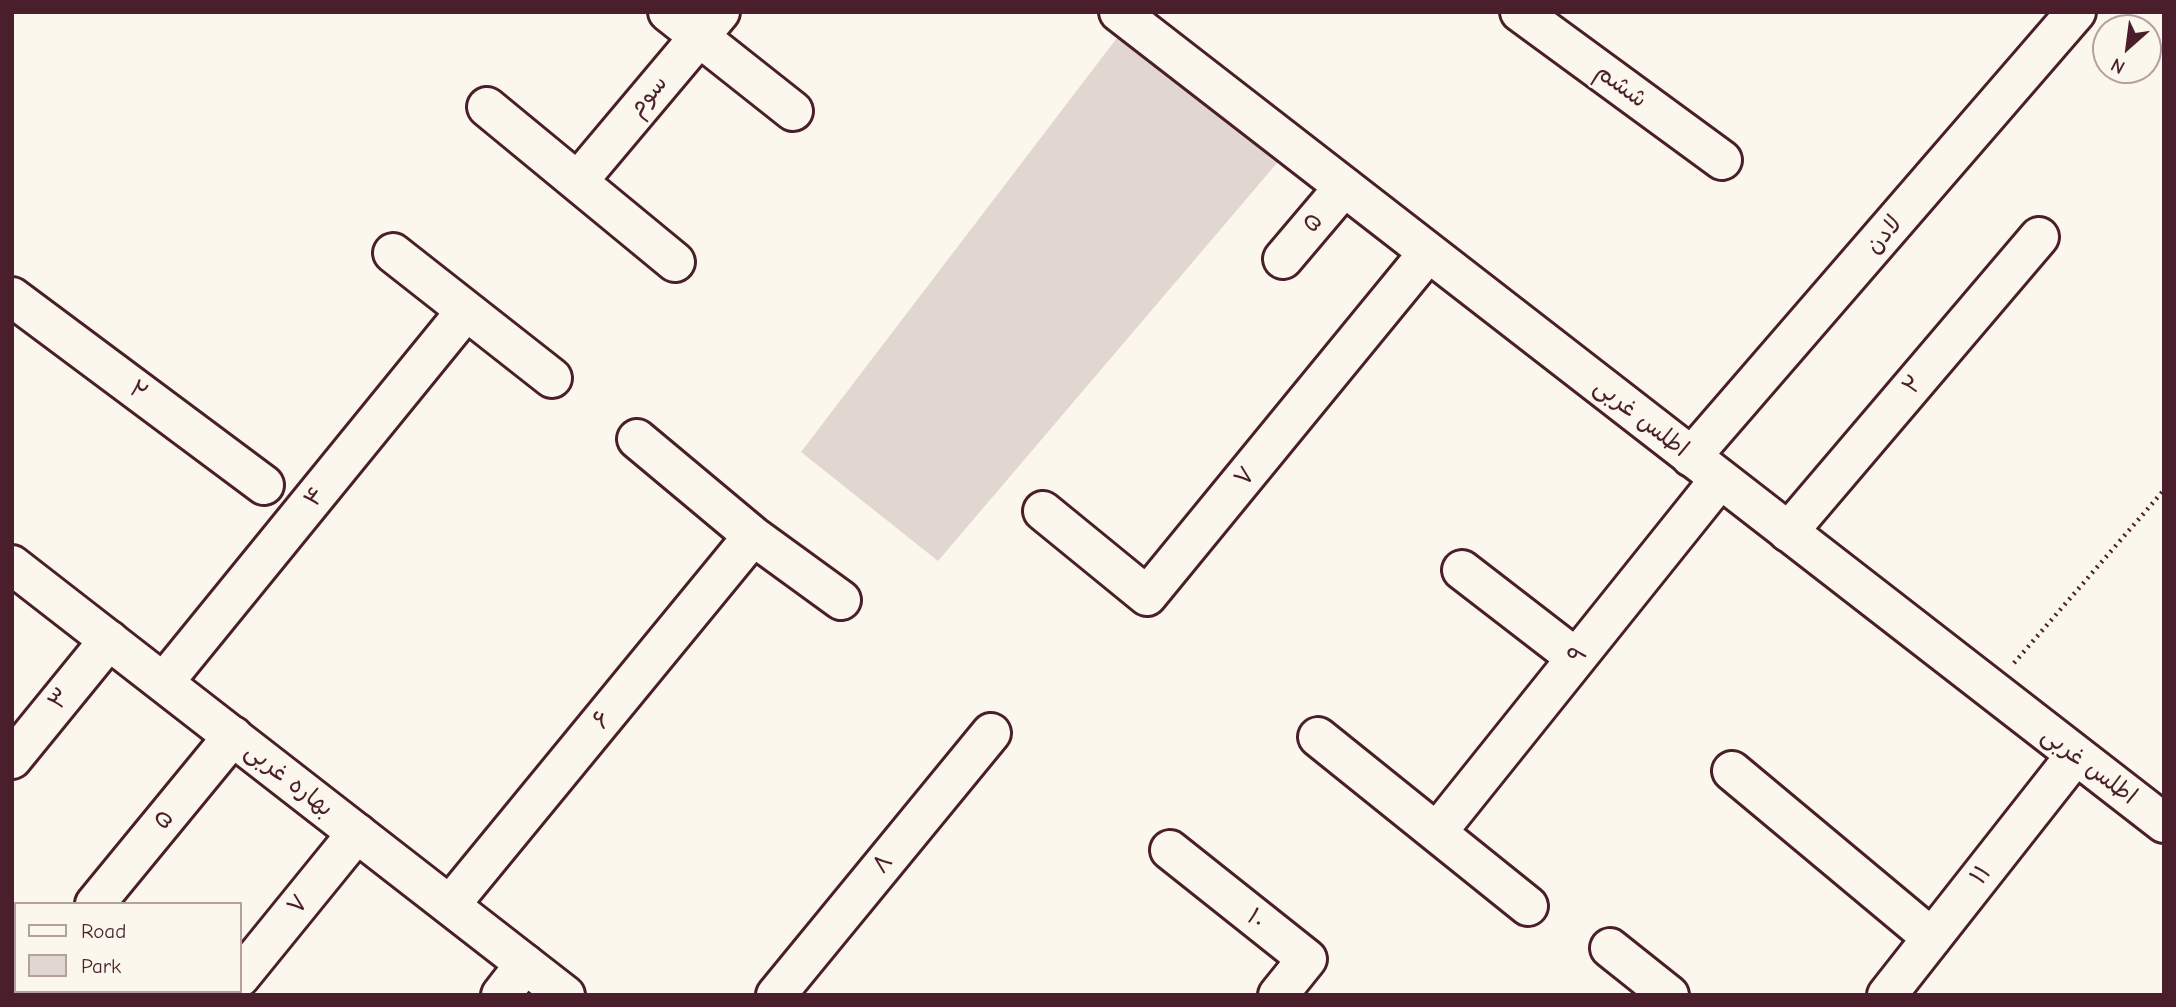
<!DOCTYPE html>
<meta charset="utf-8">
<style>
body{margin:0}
#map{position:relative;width:2176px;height:1007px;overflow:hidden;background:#fbf7ec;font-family:"Comic Neue",sans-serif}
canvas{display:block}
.frame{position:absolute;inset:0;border:14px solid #4a1f2b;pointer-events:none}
.legend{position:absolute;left:14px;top:902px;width:228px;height:91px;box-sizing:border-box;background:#fbf7ec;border:2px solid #b4a19f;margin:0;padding:9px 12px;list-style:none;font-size:21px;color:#4a1f2b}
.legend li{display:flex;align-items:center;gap:14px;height:35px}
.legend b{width:35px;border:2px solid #b4a19f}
.north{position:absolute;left:2092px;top:14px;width:70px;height:70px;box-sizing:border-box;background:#fbf7ec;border:2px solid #b4a19f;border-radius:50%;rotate:208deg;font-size:19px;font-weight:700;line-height:28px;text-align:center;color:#4a1f2b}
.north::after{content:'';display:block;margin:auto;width:24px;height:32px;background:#4a1f2b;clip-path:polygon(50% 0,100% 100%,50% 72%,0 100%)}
</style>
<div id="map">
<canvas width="2176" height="1007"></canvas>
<div class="frame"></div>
<ul class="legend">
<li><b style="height:9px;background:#fbf7ec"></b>Road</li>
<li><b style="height:19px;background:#e2d7d0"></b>Park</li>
</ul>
<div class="north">N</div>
</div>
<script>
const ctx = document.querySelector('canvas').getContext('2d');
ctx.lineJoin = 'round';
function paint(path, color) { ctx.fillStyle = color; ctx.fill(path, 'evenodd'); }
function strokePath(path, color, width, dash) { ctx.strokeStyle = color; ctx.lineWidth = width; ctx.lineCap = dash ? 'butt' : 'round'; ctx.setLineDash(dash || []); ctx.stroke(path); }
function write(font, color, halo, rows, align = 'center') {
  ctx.font = font + ' "Comic Neue","Playpen Sans Arabic",sans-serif'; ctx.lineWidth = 5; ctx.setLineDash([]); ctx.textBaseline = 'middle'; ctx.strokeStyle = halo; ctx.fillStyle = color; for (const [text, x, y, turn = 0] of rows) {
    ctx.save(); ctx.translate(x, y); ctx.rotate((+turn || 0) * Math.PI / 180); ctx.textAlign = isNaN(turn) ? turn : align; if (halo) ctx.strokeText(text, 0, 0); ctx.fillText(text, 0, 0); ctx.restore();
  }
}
const green = new Path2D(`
 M1123 30 1283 156 938 561 801 452Z`);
const path = new Path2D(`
 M2014 663 2164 490`);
const minor = new Path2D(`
 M668 12 793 111
 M1520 12 1722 160
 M487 107 675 262
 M578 181 720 12
 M393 253 552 378
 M1283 259 1344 187
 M12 297 264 485
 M637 439 753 536 841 600
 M1691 457 2076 12
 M1043 511 1147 596 1428 253
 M1788 532 2039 237
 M1462 570 1576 658
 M164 682 466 311
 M1318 737 1528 906
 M12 759 109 640
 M1732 771 1932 938
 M1437 832 1720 479
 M1170 850 1307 959 1278 995
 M95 904 233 736
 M450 905 753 536
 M1610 948 1669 995
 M240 977 357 833
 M20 995 23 991
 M501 995 525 964
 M776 995 991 733
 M1887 995 2075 756`);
const tertiary = new Path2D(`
 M1119 12 2164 823
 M12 565 565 995`);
const streetNames = [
 ["ششم",1621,86,36],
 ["سوم",648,96,-50],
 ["۵",1313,223,-50],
 ["لادن",1884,235,-49],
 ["۲",1913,385,-50],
 ["۲",138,391,37],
 ["اطلس غربی",1641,418,38],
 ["۷",1245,477,-51],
 ["۴",315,497,-51],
 ["۹",1578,655,-51],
 ["۳",60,699,-51],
 ["۶",602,720,-51],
 ["اطلس غربی",2089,766,37],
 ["بهاره غربی",289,780,38],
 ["۵",164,820,-51],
 ["۸",883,864,-51],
 ["۱۱",1981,875,-52],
 ["۷",298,905,-51],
 ["۱۰",1256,919,38]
];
paint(green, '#e2d7d0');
strokePath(minor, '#4a1f2b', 44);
strokePath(tertiary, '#4a1f2b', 44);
strokePath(path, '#4a1f2b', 4.5, [2, 5]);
strokePath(minor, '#fbf7ec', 38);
strokePath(tertiary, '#fbf7ec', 38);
write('24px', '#4a1f2b', '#fbf7ec', streetNames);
</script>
